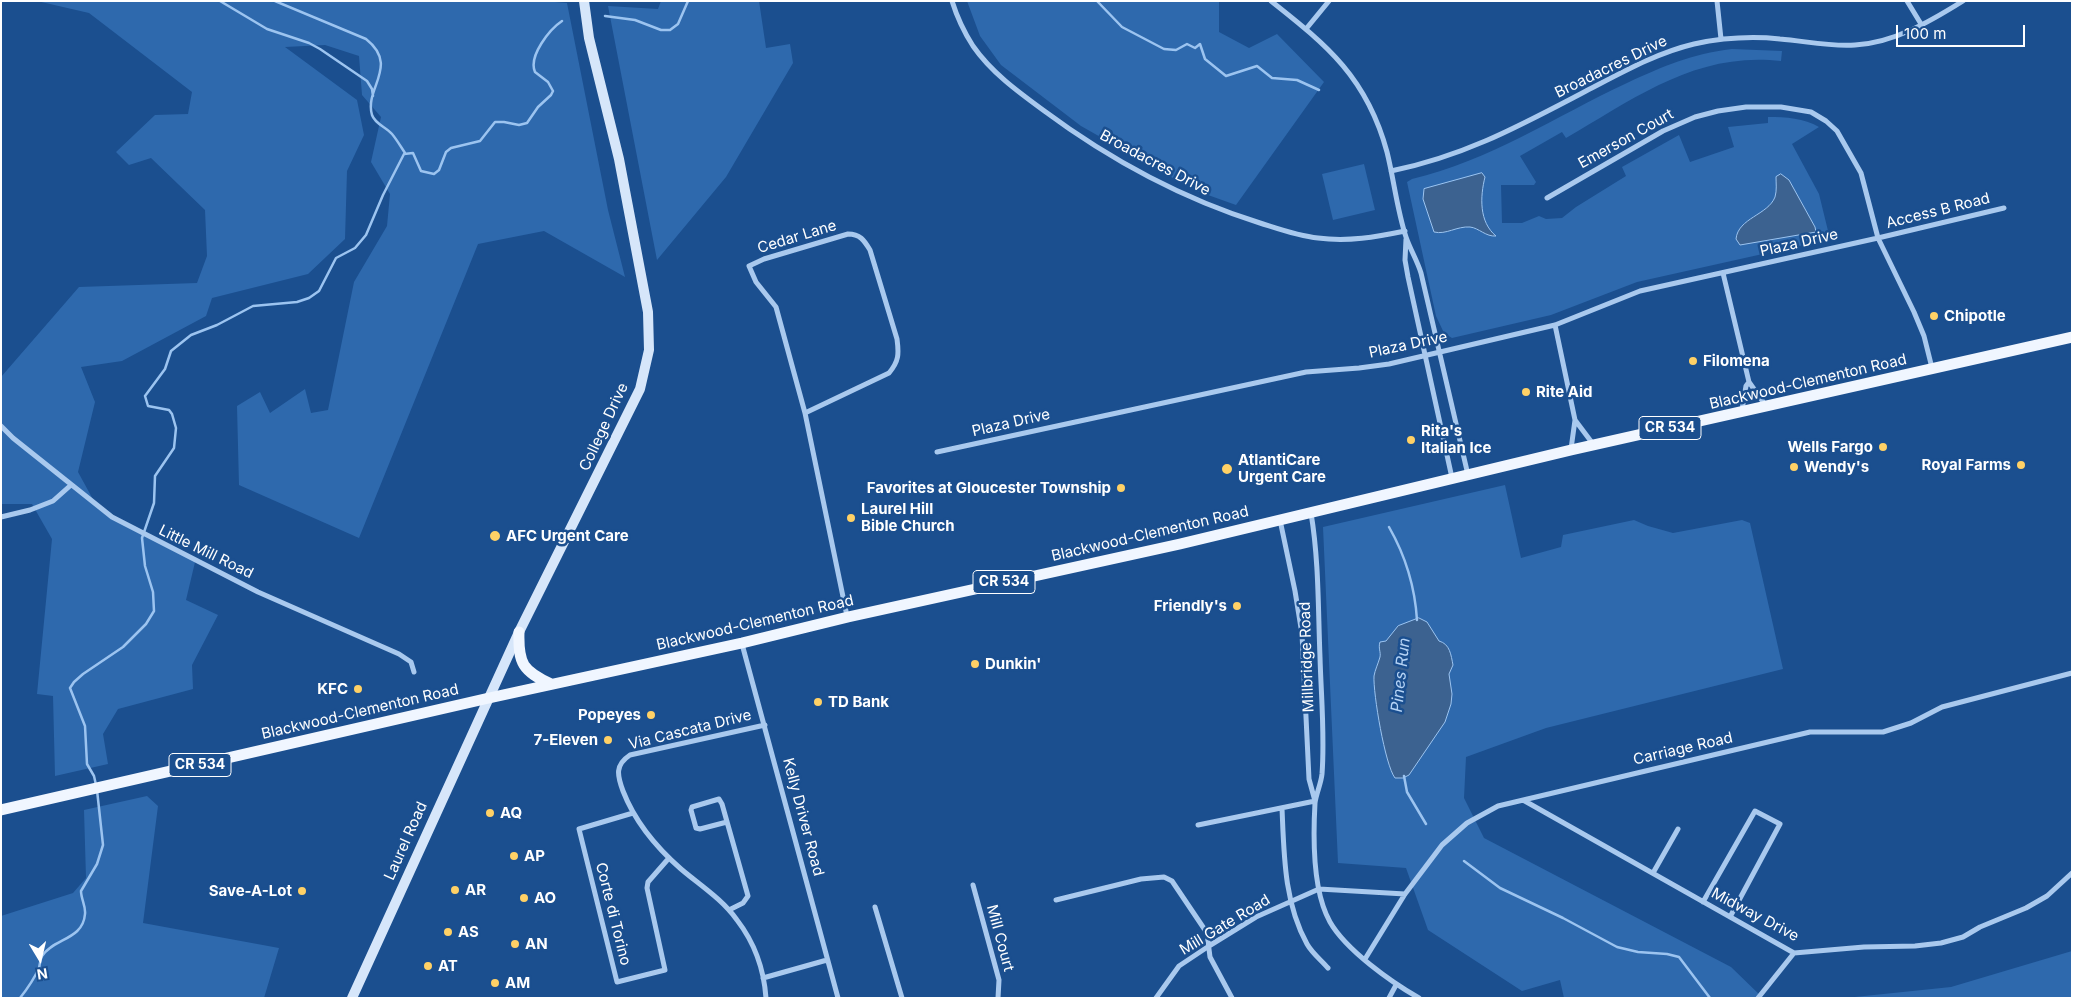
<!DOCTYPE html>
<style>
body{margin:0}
#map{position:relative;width:2073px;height:999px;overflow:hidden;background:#1b4f8f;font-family:Inter,sans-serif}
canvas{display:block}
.frame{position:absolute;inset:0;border:2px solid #fff;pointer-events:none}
.north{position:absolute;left:15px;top:934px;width:50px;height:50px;-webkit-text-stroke:4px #1b4f8f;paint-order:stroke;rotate:171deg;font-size:14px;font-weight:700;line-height:20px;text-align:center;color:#fff}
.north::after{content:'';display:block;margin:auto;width:18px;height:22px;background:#fff;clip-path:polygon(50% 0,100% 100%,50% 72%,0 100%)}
.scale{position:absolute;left:1896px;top:25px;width:129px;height:22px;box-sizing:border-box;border:2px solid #fff;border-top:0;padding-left:6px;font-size:15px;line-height:18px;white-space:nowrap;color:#fff;-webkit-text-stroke:4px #1b4f8f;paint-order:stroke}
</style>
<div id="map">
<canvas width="2073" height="999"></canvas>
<div class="frame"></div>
<div class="north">N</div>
<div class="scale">100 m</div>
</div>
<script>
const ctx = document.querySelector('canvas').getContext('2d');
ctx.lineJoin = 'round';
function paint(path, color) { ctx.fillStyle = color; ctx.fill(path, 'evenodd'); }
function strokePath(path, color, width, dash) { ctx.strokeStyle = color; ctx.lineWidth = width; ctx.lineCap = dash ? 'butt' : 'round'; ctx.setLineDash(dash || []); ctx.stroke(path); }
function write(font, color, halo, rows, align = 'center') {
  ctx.font = font + ' Inter,sans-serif'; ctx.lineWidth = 5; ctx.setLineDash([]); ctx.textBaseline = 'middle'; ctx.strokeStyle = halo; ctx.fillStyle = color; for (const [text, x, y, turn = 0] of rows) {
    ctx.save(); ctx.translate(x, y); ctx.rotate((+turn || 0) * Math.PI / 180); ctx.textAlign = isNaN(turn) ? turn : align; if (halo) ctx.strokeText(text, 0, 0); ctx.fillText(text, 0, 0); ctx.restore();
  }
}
const green = new Path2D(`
 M37 1H543L567 3 608 210 625 277 544 231 478 244 359 538 239 485 237 406 260 392 270 413 305 389 311 413 328 410 354 282 387 226 390 194 371 162 381 117 362 95 359 56 325 45 285 47 357 100 364 135 347 171 345 239 308 274 212 298 206 316 122 361 81 367 95 402 78 472 95 503 109 514 196 558 186 600 218 615 192 665 193 689 118 709 103 734 108 764 55 776 53 696 37 694 52 539 32 504H1V377L79 287 197 283 207 256 205 210 151 158 129 165 116 152 155 115 188 114 192 92 89 13Z
 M661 1H759L766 48 790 44 793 63 726 177 657 260 608 6 658 9Z
 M967 1H1219V32L1249 48 1277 34 1324 82 1236 205 1194 190 1081 126 1001 65 980 36Z
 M1732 49 1782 51 1781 61C1697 51 1635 98 1566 138L1562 132 1520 156 1536 182 1534 185H1501L1502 223H1522L1539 216 1546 219 1562 218 1576 207 1626 176 1622 167 1679 135 1690 162 1734 147 1728 127 1768 123V117C1786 117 1804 118 1819 127L1792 144 1819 194 1830 239 1637 282 1551 315 1452 338 1444 333 1436 316 1407 182 1412 179C1489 161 1556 116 1627 83 1664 66 1691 54 1732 49Z
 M1364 164 1375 210 1333 220 1322 174Z
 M1505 485 1521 558 1561 547 1563 535 1634 520 1648 526 1673 533 1742 520 1750 523 1783 669 1546 728 1466 757 1464 798 1484 838 1731 967 1763 998H1564L1560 980 1522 991 1428 930 1406 868 1338 863 1323 527Z
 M147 796 158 806 143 923 279 948 264 998H1V916L73 893 86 878 84 810Z
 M2072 951V998H1845L1951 987Z`);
const water = new Path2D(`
 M1482 173 1485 177C1480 197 1479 222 1496 236 1486 237 1479 228 1470 227 1457 226 1446 235 1434 232L1423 199 1424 189Z
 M1781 174 1789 180 1815 227 1816 232 1740 245 1736 239C1738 218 1768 215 1775 197 1777 190 1776 184 1776 177Z
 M1419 618 1427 622 1439 641C1450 644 1451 655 1453 665L1449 674 1452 694 1451 704 1445 722 1409 775 1403 778H1395C1385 765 1373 693 1374 676 1375 670 1378 664 1380 657 1381 652 1378 648 1380 642L1386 641 1398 626Z`);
const stream = new Path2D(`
 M220 1 267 29 309 43 320 49 367 81 372 89 373 96
 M275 1 366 39C400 66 364 88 372 115 375 124 386 127 392 134 397 140 401 147 405 153
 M1097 1 1122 27 1164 49 1176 50 1187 44 1195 48 1200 44 1205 59 1226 76 1257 66 1272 78 1297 80 1319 90
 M605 16 635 20 661 30H670L678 24 688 1
 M1389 527C1405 555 1415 588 1417 620
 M1404 776 1407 792 1426 824
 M96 785 94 776 87 764 85 726 70 688 74 682 83 674 123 647 146 624 154 611 153 592 145 566 142 538 154 503 155 476 174 448 176 428 172 414 169 410 148 406 145 396 165 369 171 351 191 335 217 325 253 306 297 302 309 298 319 291 336 258 355 248 366 235 383 195 404 154 413 153 421 171 434 174 439 170 446 152 451 148 480 141 495 122H504L519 125 527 123 538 107 551 95 553 91 548 82 535 72C528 56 550 29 562 21
 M1464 861 1500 888 1563 918 1617 947 1638 952 1667 954 1679 957 1710 998
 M20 998C28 988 34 979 39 968 40 964 40 960 42 956 54 938 83 940 85 914 86 906 81 899 81 891L97 864 103 845 97 790`);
const minor = new Path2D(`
 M952 1C957 17 964 32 973 46 991 72 1017 91 1043 110 1109 159 1180 198 1260 223 1279 229 1298 236 1318 238 1348 242 1376 237 1405 231
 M1271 1C1328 46 1367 78 1387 152 1394 180 1397 210 1406 237 1410 249 1417 260 1421 273L1468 475
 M1717 1 1721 39
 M1907 1 1921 24
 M1306 29 1329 1
 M1391 171C1465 156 1521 125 1586 91 1621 73 1656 53 1694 44 1722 38 1751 36 1780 39 1805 41 1831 47 1855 45 1894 43 1931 21 1963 1
 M1547 198 1663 131 1695 117 1718 111 1746 107H1781L1811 112 1826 121 1837 131 1861 173 1878 238 1914 312 1924 336 1932 368
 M848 234C860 234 864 240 870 250L897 339C899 354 899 361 889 373L805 413 776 307 756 282 749 266 764 259Z
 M1406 239 1405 260 1408 277 1452 478
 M1723 273 1749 382 1766 406
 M1555 325 1575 420 1593 444
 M1742 410 1746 386 1749 382
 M805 413 847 616
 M1 426 13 438 112 517 258 592 399 654 411 662 414 672
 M1571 449 1575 420
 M937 452 1306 372 1359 368 1389 364 1555 325 1640 291 1878 238 2004 208
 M1311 513C1319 561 1318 609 1320 657 1321 695 1325 735 1322 774 1321 784 1316 794 1315 803 1313 838 1313 892 1330 922 1346 950 1391 982 1419 998
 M1 517 30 510 53 501 71 485
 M1280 520 1295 591 1302 634 1309 779 1315 801
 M742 644 838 998
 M765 725 630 755C615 765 617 775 623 791 635 822 657 848 681 869 701 886 722 899 737 920 754 942 764 970 766 998
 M1523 800 1794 953 1864 947 1915 946 1941 943 1963 937 1980 927 2026 908 2047 896 2072 873
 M1282 808C1284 855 1284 902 1307 944 1312 953 1321 960 1328 968
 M633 813 579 829 617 982 665 970 647 888 648 882 669 858
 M727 822 700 829 696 828 691 810 692 807 719 799 722 804 748 896 743 903 729 910
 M1198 825 1315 801
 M1653 873 1678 829
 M973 885 999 980 998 998
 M1056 900 1141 879 1164 877 1172 881 1207 933 1210 957 1232 998
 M1703 902 1755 811 1780 824 1730 917
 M875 907 902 998
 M1365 959 1405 894 1442 845 1467 823 1498 806 1810 732H1883L1911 723 1942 707 2072 673
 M763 978 827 960
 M1156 998 1179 966 1209 946 1256 917 1319 889 1405 894
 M1389 998 1396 985
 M1758 998 1794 953`);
const secondary = new Path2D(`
 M352 998 519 632 640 389 649 350 648 312 619 159 589 38 584 1`);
const primary = new Path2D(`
 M519 632C518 664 523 671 551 684
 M1 810 489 698 742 643 848 617 1180 544 1571 450 2072 337`);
const markers = [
 [1934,316,5,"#ffd166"],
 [1693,361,5,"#ffd166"],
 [1526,392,5,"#ffd166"],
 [1411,440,5,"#ffd166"],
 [1883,447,5,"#ffd166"],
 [2021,465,5,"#ffd166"],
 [1794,467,5,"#ffd166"],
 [1227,469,6,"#ffd166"],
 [1121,488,5,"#ffd166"],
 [851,518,5,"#ffd166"],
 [495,536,6,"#ffd166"],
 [1237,606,5,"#ffd166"],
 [975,664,5,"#ffd166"],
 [358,689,5,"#ffd166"],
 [818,702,5,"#ffd166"],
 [651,715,5,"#ffd166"],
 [608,740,5,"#ffd166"],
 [490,813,5,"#ffd166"],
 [514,856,5,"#ffd166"],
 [455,890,5,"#ffd166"],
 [302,891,5,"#ffd166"],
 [524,898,5,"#ffd166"],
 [448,932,5,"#ffd166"],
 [515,944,5,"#ffd166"],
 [428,966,5,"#ffd166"],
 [495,983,5,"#ffd166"]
];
const shields = [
 [1670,428,62],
 [1004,582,62],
 [200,765,62]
];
const shieldNames = [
 ["CR 534",1670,428],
 ["CR 534",1004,582],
 ["CR 534",200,765]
];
const streetNames = [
 ["Broadacres Drive",1611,67,-26],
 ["Emerson Court",1626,139,-29],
 ["Broadacres Drive",1155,163,28],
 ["Access B Road",1938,211,-14],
 ["Cedar Lane",797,237,-17],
 ["Plaza Drive",1799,243,-13],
 ["Plaza Drive",1408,345,-12],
 ["Blackwood-Clementon Road",1808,382,-13],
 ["Plaza Drive",1011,423,-13],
 ["College Drive",604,427,-65],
 ["Blackwood-Clementon Road",1150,534,-13],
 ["Little Mill Road",206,552,26],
 ["Blackwood-Clementon Road",755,623,-13],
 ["Millbridge Road",1307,657,-92],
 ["Blackwood-Clementon Road",360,712,-13],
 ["Via Cascata Drive",690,730,-14],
 ["Carriage Road",1683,749,-13],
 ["Kelly Driver Road",803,817,75],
 ["Laurel Road",406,841,-66],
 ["Corte di Torino",613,914,76],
 ["Midway Drive",1755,915,28],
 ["Mill Gate Road",1225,925,-31],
 ["Mill Court",1000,938,75]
];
const poiNames = [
 ["Chipotle",1944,316],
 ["Filomena",1703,361],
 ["Rite Aid",1536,392],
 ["Rita's",1421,431],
 ["Italian Ice",1421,448],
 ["Wells Fargo",1873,447,"right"],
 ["AtlantiCare",1238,460],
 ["Urgent Care",1238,477],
 ["Royal Farms",2011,465,"right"],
 ["Wendy's",1804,467],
 ["Favorites at Gloucester Township",1111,488,"right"],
 ["Laurel Hill",861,509],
 ["Bible Church",861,526],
 ["AFC Urgent Care",506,536],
 ["Friendly's",1227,606,"right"],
 ["Dunkin'",985,664],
 ["KFC",348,689,"right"],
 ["TD Bank",828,702],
 ["Popeyes",641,715,"right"],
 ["7-Eleven",598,740,"right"],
 ["AQ",500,813],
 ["AP",524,856],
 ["AR",465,890],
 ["Save-A-Lot",292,891,"right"],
 ["AO",534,898],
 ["AS",458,932],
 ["AN",525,944],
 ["AT",438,966],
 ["AM",505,983]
];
const waterNames = [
 ["Pines Run",1401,675,-84]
];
paint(green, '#2e69ad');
paint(water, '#3c6290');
strokePath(water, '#9cc4f0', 1);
strokePath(stream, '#9cc4f0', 2.5);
strokePath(minor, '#a9c9ee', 5);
strokePath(secondary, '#d6e6fa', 10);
strokePath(primary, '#f0f6ff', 11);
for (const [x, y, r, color] of markers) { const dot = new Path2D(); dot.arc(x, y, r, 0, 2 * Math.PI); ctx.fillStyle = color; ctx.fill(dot); strokePath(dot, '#1b4f8f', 2); }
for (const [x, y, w] of shields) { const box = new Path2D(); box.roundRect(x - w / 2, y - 11.5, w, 23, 4); ctx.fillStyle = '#1b4f8f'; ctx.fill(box); strokePath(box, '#fff', 1); }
write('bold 14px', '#fff', null, shieldNames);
write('15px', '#fff', '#1b4f8f', streetNames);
write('bold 15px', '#fff', '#1b4f8f', poiNames, 'left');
write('italic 16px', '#b5d3f5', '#1b4f8f', waterNames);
</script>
